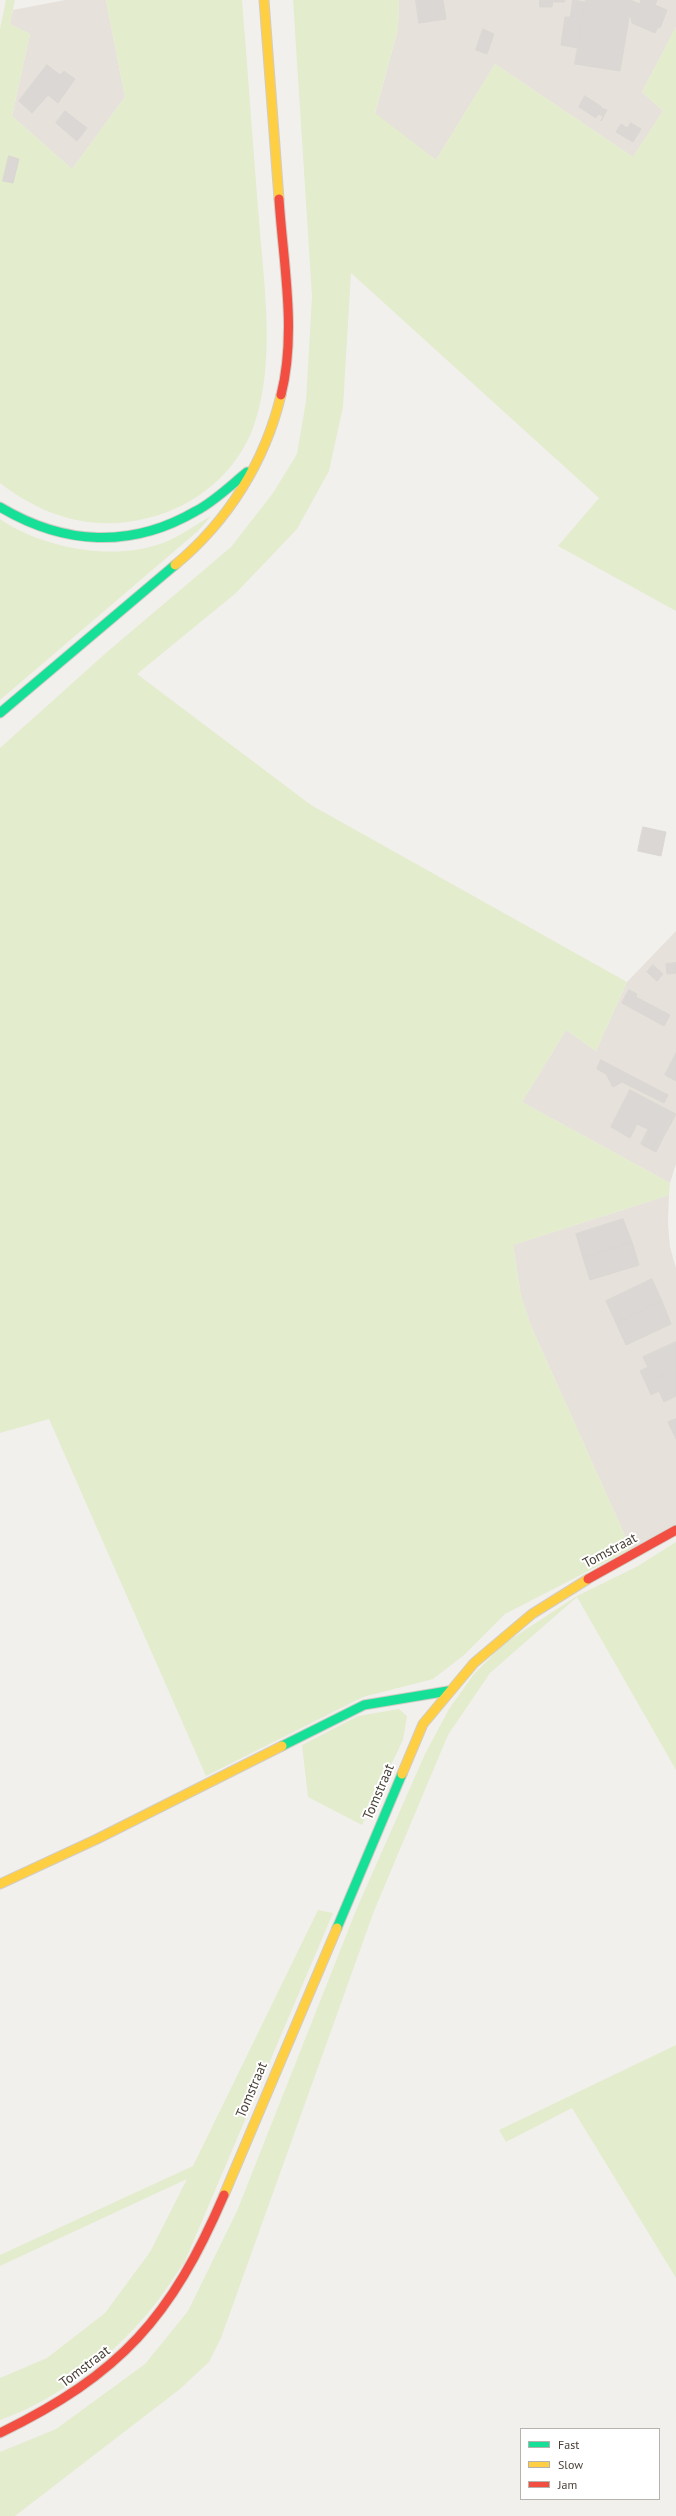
<!DOCTYPE html>
<style>
body{margin:0}
#map{position:relative;width:676px;height:2516px;overflow:hidden;background:#f2f0ed;font-family:"PT Sans",sans-serif}
canvas{display:block}
.legend{position:absolute;left:520px;top:2428px;width:140px;height:72px;box-sizing:border-box;background:#fff;border:1px solid #b6b3af;margin:0;padding:5px 7px;list-style:none;font-size:12px;color:#494138}
.legend li{display:flex;align-items:center;gap:8px;height:20px}
.legend b{width:20px;border:1px solid #b6b3af}
</style>
<div id="map">
<canvas width="676" height="2516"></canvas>
<ul class="legend">
<li><b style="height:5px;background:#16e098"></b>Fast</li>
<li><b style="height:5px;background:#ffcf43"></b>Slow</li>
<li><b style="height:5px;background:#f24e42"></b>Jam</li>
</ul>
</div>
<script>
const ctx = document.querySelector('canvas').getContext('2d');
ctx.lineJoin = 'round';
function paint(path, color) { ctx.fillStyle = color; ctx.fill(path, 'evenodd'); }
function strokePath(path, color, width, dash) { ctx.strokeStyle = color; ctx.lineWidth = width; ctx.lineCap = dash ? 'butt' : 'round'; ctx.setLineDash(dash || []); ctx.stroke(path); }
function write(font, color, halo, rows, align = 'center') {
  ctx.font = font + ' "PT Sans",sans-serif'; ctx.lineWidth = 4; ctx.setLineDash([]); ctx.textBaseline = 'middle'; ctx.strokeStyle = halo; ctx.fillStyle = color; for (const [text, x, y, turn = 0] of rows) {
    ctx.save(); ctx.translate(x, y); ctx.rotate((+turn || 0) * Math.PI / 180); ctx.textAlign = isNaN(turn) ? turn : align; if (halo) ctx.strokeText(text, 0, 0); ctx.fillText(text, 0, 0); ctx.restore();
  }
}
const residential = new Path2D(`
 M65 0H106L125 97 72 169 12 116 30 34 10 24 13 10Z
 M399 0H676V27L642 92 663 111 633 157 495 64 436 160 375 114 398 29Z
 M676 931V1164L670 1183 522 1102 566 1030 596 1051 627 982Z
 M669 1195 668 1223 670 1247 676 1268V1524L631 1549 531 1326 521 1296 513 1245Z`);
const green = new Path2D(`
 M6 0H15L10 24 30 34 12 116 72 169 125 97 106 0H242C248 73 253 147 259 220 264 287 276 361 254 425 238 472 195 507 148 518 93 532 44 517 0 483V29Z
 M293 0H399L398 29 375 113 436 160 495 64 633 157 663 111 642 92 676 27V611L558 546 599 498 351 273 343 407 329 471 297 529 236 593 137 674 311 805 627 982 596 1051 566 1030 522 1102 670 1183 669 1195 513 1245 521 1296 531 1326 631 1549 505 1614 464 1655 433 1679 363 1697 206 1776 49 1419 0 1433V748L107 652 231 547 273 493 297 454 306 401 312 296Z
 M211 516 198 531 0 700V519C42 548 111 561 160 544 178 538 195 525 211 516Z
 M676 1542V1770L577 1597 490 1673 448 1735 374 1911 221 2338 209 2362 180 2389 15 2516H0V2452L56 2429 145 2364 188 2311 237 2211 357 1908 425 1754 449 1709 474 1674 505 1643 577 1596 638 1566Z
 M399 1709 407 1716 403 1740 362 1825 308 1797 302 1745 358 1716Z
 M318 1910 333 1913 185 2261C175 2276 164 2293 152 2308 113 2356 59 2399 0 2420V2378L47 2358 105 2313 150 2252 187 2179 0 2266V2255L193 2166Z
 M676 2045V2278L572 2108 506 2142 499 2130Z`);
const building = new Path2D(`
 M416 0H443L446 19 419 23Z
 M540 0H553L552 7H540Z
 M554 0H565L564 2H554Z
 M573 0 585 2 578 48 561 45 565 17H570Z
 M586 0H632L620 71 575 64Z
 M641 0H657L655 5 667 10 660 28 658 27 655 33 632 23 630 14 632 1 640 4Z
 M483 29 494 34 487 54 476 50Z
 M47 65 60 75 64 71 75 79 58 103 48 95 32 113 19 101Z
 M585 96 602 107 601 108 607 110 601 121 603 116 598 114 596 118 579 107Z
 M65 111 87 128 77 141 56 123Z
 M631 123 641 129 633 142 616 132 621 124 627 128Z
 M9 156 19 159 13 183 3 181Z
 M643 827 666 832 661 856 638 851Z
 M676 963V973L667 974 666 964Z
 M653 965 663 974 657 981 647 972Z
 M629 990 637 994 636 997 670 1015 664 1026 622 1003Z
 M676 1053V1081L665 1075Z
 M601 1060 668 1095 664 1103 622 1082 613 1087 606 1074 597 1069Z
 M630 1090 676 1114 663 1138 659 1136 652 1150 644 1146 652 1131 637 1124 630 1138 611 1127Z
 M648 1130 652 1131 644 1146 641 1144Z
 M659 1136 663 1138 656 1152 652 1150Z
 M623 1219 632 1242 583 1258 576 1234Z
 M632 1242 639 1265 590 1280 583 1258Z
 M652 1279 662 1301 616 1323 606 1301Z
 M662 1301 671 1324 626 1345 616 1323Z
 M676 1342V1369L646 1383 640 1371 648 1367 643 1357Z
 M676 1369V1396L664 1402 659 1391 651 1395 646 1383Z
 M676 1419V1439L668 1422Z`);
const fast = new Path2D(`
 M0 507C64 545 131 549 196 511 215 501 231 485 247 472
 M0 713 175 565
 M282 1746 364 1705 448 1691
 M337 1928 402 1774`);
const slow = new Path2D(`
 M264 0 279 199
 M175 565C228 521 265 462 281 395
 M402 1774 423 1724 474 1663 532 1614 588 1579
 M0 1884 97 1839 282 1746
 M224 2195 337 1928`);
const jam = new Path2D(`
 M279 199C283 262 297 332 281 395
 M588 1579 676 1530
 M0 2433C121 2374 171 2318 224 2195`);
const streetNames = [
 ["Tomstraat",610,1551,-28],
 ["Tomstraat",379,1792,-67],
 ["Tomstraat",252,2090,-67],
 ["Tomstraat",85,2367,-37]
];
paint(residential, '#e6e1da');
paint(green, '#e3eccd');
paint(building, '#dad7d4');
strokePath(building, '#dbd7d2', 1);
strokePath(fast, '#d2ccc4', 11);
strokePath(slow, '#d2ccc4', 11);
strokePath(jam, '#d2ccc4', 11);
strokePath(fast, '#16e098', 9);
strokePath(slow, '#ffcf43', 9);
strokePath(jam, '#f24e42', 9);
write('14px', '#494138', '#fff', streetNames);
</script>
